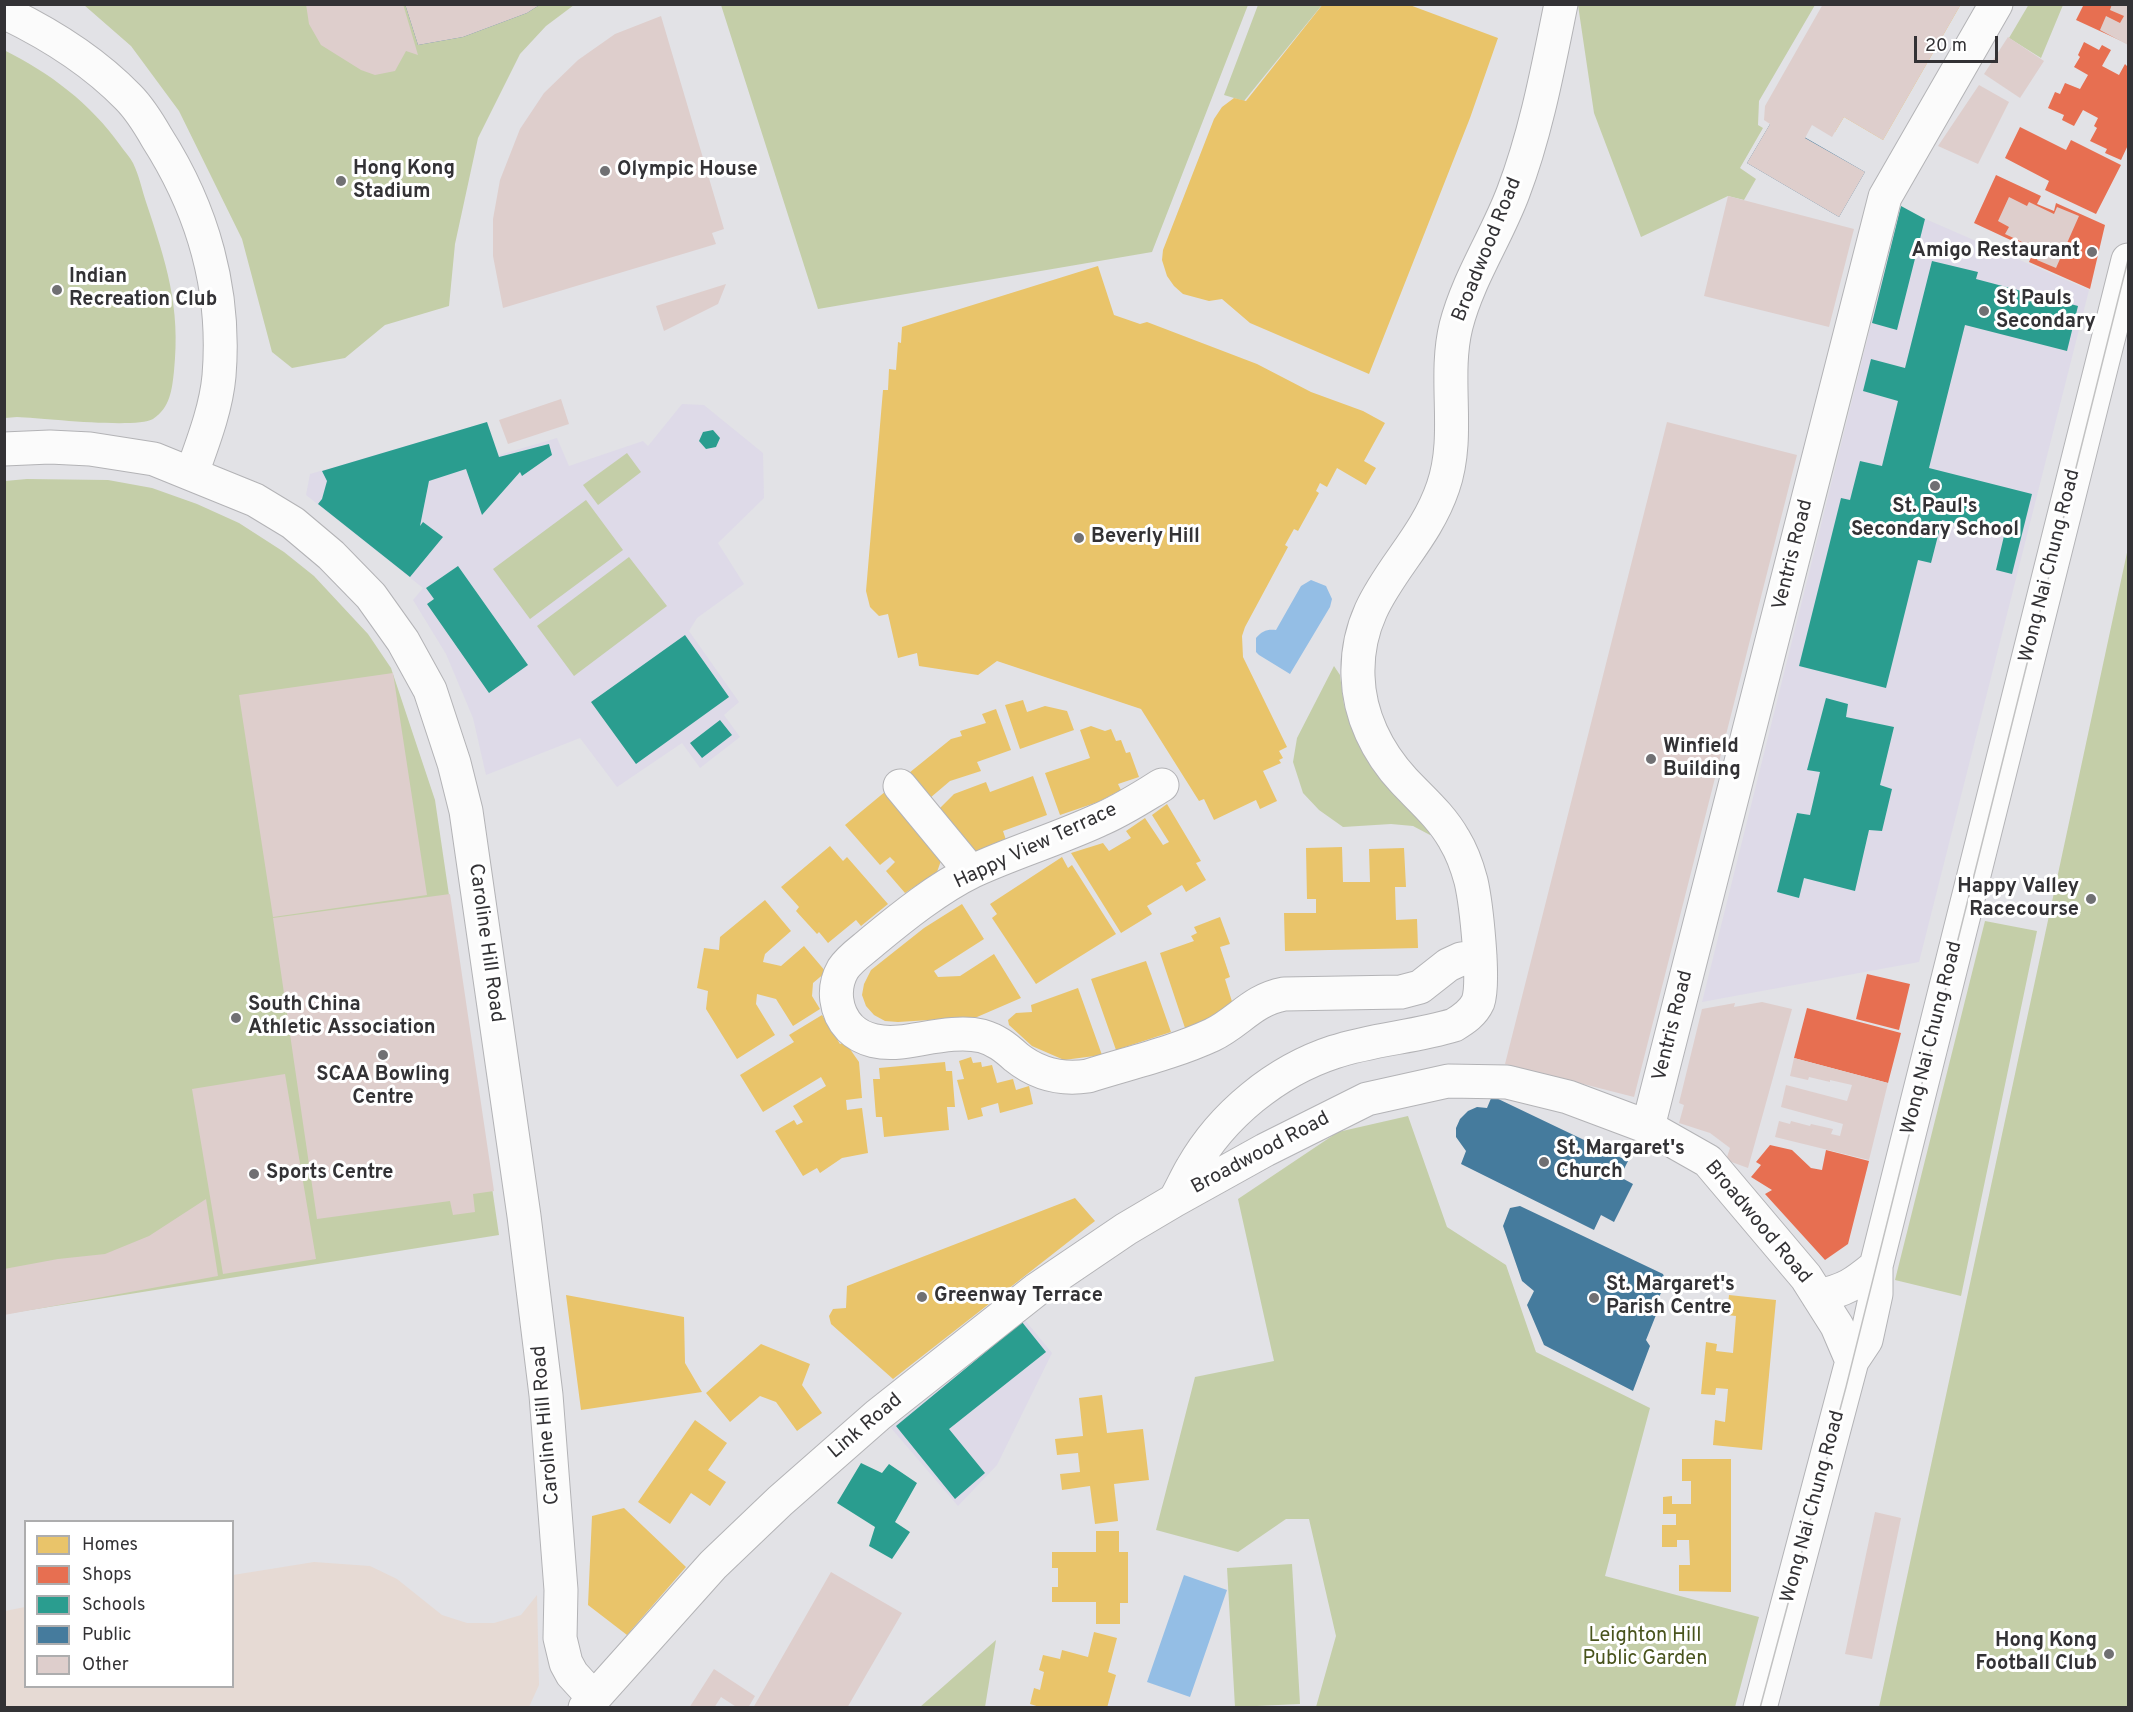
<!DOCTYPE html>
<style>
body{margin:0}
#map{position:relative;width:2133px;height:1712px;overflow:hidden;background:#e2e2e6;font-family:Overpass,sans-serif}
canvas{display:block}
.frame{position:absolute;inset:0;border:6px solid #333235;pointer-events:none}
.legend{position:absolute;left:24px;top:1520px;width:210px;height:168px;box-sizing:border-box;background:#fff;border:2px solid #adadae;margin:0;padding:8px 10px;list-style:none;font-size:18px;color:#333235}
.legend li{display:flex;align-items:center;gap:12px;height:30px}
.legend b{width:30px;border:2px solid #adadae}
.scale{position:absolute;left:1914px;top:36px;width:84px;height:27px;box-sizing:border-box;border:3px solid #333235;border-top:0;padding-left:8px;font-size:18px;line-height:21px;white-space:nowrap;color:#333235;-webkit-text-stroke:4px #fff;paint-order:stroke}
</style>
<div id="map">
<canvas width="2133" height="1712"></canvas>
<div class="frame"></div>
<ul class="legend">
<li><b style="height:16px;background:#e9c46a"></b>Homes</li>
<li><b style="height:16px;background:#e76f51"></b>Shops</li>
<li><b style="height:16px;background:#2a9d8f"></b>Schools</li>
<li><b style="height:16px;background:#457b9d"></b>Public</li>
<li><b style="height:16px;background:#dececc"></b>Other</li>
</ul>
<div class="scale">20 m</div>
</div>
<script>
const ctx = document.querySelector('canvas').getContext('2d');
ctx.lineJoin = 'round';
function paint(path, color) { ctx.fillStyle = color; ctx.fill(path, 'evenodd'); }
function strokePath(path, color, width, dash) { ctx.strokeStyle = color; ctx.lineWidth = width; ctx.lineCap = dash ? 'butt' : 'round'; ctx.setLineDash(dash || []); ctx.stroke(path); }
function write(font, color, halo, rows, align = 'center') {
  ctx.font = font + ' Overpass,sans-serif'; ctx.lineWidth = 6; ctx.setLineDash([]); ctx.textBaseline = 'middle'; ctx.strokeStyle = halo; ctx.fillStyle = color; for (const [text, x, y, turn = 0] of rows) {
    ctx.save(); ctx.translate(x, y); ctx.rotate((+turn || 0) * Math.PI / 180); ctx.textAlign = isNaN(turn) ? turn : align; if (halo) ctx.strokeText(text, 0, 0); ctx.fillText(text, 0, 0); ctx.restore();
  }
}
const commercial = new Path2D(`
 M314 1562 370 1566 397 1579 442 1615 467 1623H494L521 1615 537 1595 539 1685 529 1707H5V1611L25 1607 26 1686H232L233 1575Z`);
const education = new Path2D(`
 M1900 208 2089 290 1919 962 1702 1002Z
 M682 404 704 405 763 453 764 498 718 543 744 584 697 618 689 631 739 702 724 715 740 737 700 768 682 743 617 787 580 738 486 775 473 718 446 654 413 600 423 588 306 495 310 474 487 422 499 455 557 438 569 466 643 441 648 446Z
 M1025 1320 1052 1353 997 1465 958 1506 891 1428Z`);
const green = new Path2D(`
 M2029 4 2063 5 2041 58 2009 38Z
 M84 5H574L546 26 520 54 478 138 455 244 449 306 385 325 345 358 292 368 272 352 242 239 179 111 131 46Z
 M721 5V4L1248 5 1152 252 818 309Z
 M1258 5H1322L1244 101 1224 95Z
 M1578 5H1815L1759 101 1758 125 1763 128 1740 168 1756 179 1744 200 1728 196 1641 237 1594 113Z
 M4 50C50 73 90 103 120 145 124 151 130 157 133 163 139 175 142 190 146 202 166 262 181 307 174 371 172 390 170 408 153 419 135 429 43 418 17 417L5 418Z
 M627 453 641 472 598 505 583 485Z
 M27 479 108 480 152 488 197 504 239 523 284 552 314 576 368 634 391 668 435 800 499 1235 5 1314V481Z
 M586 500 623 550 530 619 493 569Z
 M2128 548V1707H1879Z
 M629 557 667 606 574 676 537 626Z
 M1334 666 1340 675 1344 705 1351 726 1369 753 1428 816 1430 835 1413 826 1391 824 1343 827 1319 810 1303 793 1293 762 1297 738Z
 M1985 921 2037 931 1961 1296 1895 1280Z
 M1408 1116 1447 1227 1506 1265 1536 1352 1650 1408 1605 1576 1759 1617 1735 1707H1316L1336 1636 1309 1519H1286L1238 1552 1156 1530 1195 1377 1274 1361 1238 1199 1338 1132Z
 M1292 1564 1300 1704 1235 1707 1227 1568Z
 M996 1640 985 1707H920Z`);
const water = new Path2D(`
 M1311 580 1326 586 1332 599 1330 607 1290 674 1259 655 1256 652V638C1262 631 1267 629 1276 630L1301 586Z
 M1184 1575 1227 1590 1190 1697 1147 1682Z`);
const homes = new Path2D(`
 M1323 4H1407L1498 38 1470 118 1369 374 1250 323 1222 299 1209 301 1183 294 1174 286 1167 276 1162 260 1163 250 1214 119 1222 107 1234 98 1246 101Z
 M1823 4H1961L1883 140 1844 117 1835 132 1796 109 1847 21 1822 6Z
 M1787 219 1810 225 1807 240 1819 243 1822 232 1845 237 1838 266 1833 264 1828 283 1833 284 1826 313 1804 307 1808 295 1792 291 1788 307 1766 302 1774 271 1781 273 1786 250 1779 248Z
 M1098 266 1114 315 1140 324 1147 322 1257 364 1311 392 1363 411 1385 423 1364 461 1376 468 1366 485 1337 468 1327 487 1320 483 1316 491 1319 493 1298 531 1294 529 1285 545 1288 547 1245 627 1242 636 1243 657 1287 747 1279 751 1283 758 1279 760 1281 763 1263 771 1277 801 1260 809 1256 800 1214 820 1204 799 1199 801 1141 709 997 661 978 675 919 666 917 653 898 658 888 614 879 616 870 607 866 591 883 390H888L889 369 896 370 898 342 901 343 902 327Z
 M1715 495 1749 503 1741 535 1735 534 1731 551 1726 550 1722 568 1727 569 1722 588 1729 589 1721 622 1686 613 1693 583 1667 576 1680 518 1708 524Z
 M1023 700 1027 712 1045 706 1067 711 1074 730 1020 749 1005 705Z
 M996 709 1011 750 977 762 981 771 950 781 930 798 909 773 951 739 962 736 960 731 986 723 982 714Z
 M1091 726 1105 731 1111 729 1116 741 1121 740 1126 753 1130 752 1139 777 1118 784 1121 790 1098 802 1060 815 1045 773 1090 758 1080 730Z
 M1641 749 1688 760 1658 892 1610 882 1622 832 1589 824 1597 785 1631 793Z
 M1033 776 1047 815 1003 831 1006 840 974 852 939 809 954 794 986 782 990 792Z
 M886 791 942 858 937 872 905 893 886 871 895 862 890 857 880 865 845 825Z
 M1167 804 1201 861 1196 863 1206 880 1186 892 1182 885 1147 906 1152 914 1121 933 1071 853 1103 843 1109 851 1131 838 1126 831 1145 818 1163 845 1169 842 1152 815Z
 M830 846 843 861 847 857 888 904 861 926 856 920 828 943 819 932 817 934 796 911 799 907 781 887Z
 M1342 847 1343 882H1370L1369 849 1404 848 1406 887H1395L1396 920 1417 919 1418 948 1285 951 1284 913H1316V899H1307L1306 848Z
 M1062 857 1068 868 1072 865 1116 934 1036 984 992 918 997 914 990 904Z
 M765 900 791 931 765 954 763 962 781 966 804 946 826 972 813 983 812 996 820 1009 793 1026 776 999 757 994 756 1004 775 1035 737 1059 706 1009 708 991 697 988 704 948 719 950 720 937Z
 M962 904 984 939 934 971 938 977 960 976 994 954 1021 998 977 1017 898 1022 885 1021 874 1015 866 1006 862 995 864 984 871 970 924 928Z
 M1604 906 1650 917 1620 1048 1576 1037 1583 1004 1560 999 1563 985 1551 982 1560 941 1594 949Z
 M1220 917 1230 944 1220 947 1230 977 1225 979 1234 1008 1215 1018 1185 1028 1160 953 1194 941 1191 936 1197 933 1194 927Z
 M1146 961 1171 1032 1116 1050 1091 979Z
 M1078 988 1102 1055 1064 1060 1032 1046 1009 1025 1008 1020 1016 1013 1032 1012 1031 1005Z
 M822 1015 840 1044 845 1042 859 1062 862 1098 846 1100 847 1110 862 1108 868 1153 842 1158 820 1173 817 1168 803 1176 775 1131 794 1120 797 1125 803 1122 793 1106 826 1086 821 1077 763 1112 740 1075 794 1042 789 1035Z
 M971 1057 973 1063 981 1062 982 1067 992 1065 997 1083 1013 1079 1016 1090 1029 1086 1033 1104 1000 1113 998 1103 981 1108 983 1116 968 1120 957 1080 964 1079 959 1061Z
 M945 1062 946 1071H952L955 1107H947L949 1130 884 1137 882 1117H876L873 1079H880L879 1068Z
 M1075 1198 1095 1221 893 1379 831 1324 829 1316 833 1309 846 1308 847 1286Z
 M566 1295 684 1317 685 1363 702 1392 581 1410Z
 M1729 1295 1776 1300 1762 1450 1713 1445 1715 1420 1725 1422 1728 1389 1716 1388 1715 1395 1701 1394 1706 1342 1717 1344 1716 1351 1733 1353 1736 1316 1727 1315Z
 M761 1344 810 1364 802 1385 822 1413 797 1431 776 1402 760 1396 730 1422 706 1393Z
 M1102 1395 1107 1433 1143 1429 1149 1480 1114 1484 1118 1521 1095 1524 1090 1486 1062 1490 1060 1474 1080 1472 1078 1453 1057 1455 1055 1439 1083 1436 1079 1398Z
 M695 1420 727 1443 708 1470 726 1482 710 1506 691 1493 670 1524 638 1502Z
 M1682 1459H1731V1592L1679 1591V1565H1690L1689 1540H1677V1547H1662V1525H1676V1514H1663V1497L1672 1496V1504H1691V1481H1682Z
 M624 1508 686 1567 627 1635 588 1605 592 1516Z
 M1096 1531H1119V1552H1128V1603H1120V1624H1096V1602H1052V1587H1058V1568H1052V1552H1096Z
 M1094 1632 1117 1638 1108 1672 1116 1675 1107 1708H1043L1030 1704 1034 1688 1040 1690 1044 1672 1039 1670 1043 1655 1060 1659 1062 1650 1088 1657Z`);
const shops = new Path2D(`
 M2084 4H2128V44L2076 20Z
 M2084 42 2099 50 2102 45 2111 50 2102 66 2119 75 2125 64 2128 67V145L2121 160 2105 153 2107 149 2090 141 2097 128 2094 126 2098 118 2083 110 2074 126 2062 120 2064 115 2048 108 2055 92 2060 94 2065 83 2080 89 2088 75 2074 67 2080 57 2078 55Z
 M2020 127 2066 150 2071 140 2121 165 2096 214 2045 190 2049 181 2005 158Z
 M1996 175 2041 196 2037 204 2054 211 2056 203 2105 225 2090 289 2029 262 2035 248 2018 241 2017 243 1974 223Z
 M1867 974 1910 984 1899 1030 1856 1019Z
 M1807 1008 1901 1033 1888 1083 1794 1058Z
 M1770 1145 1792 1150 1811 1168 1822 1170 1826 1150 1869 1161 1848 1244 1825 1260 1765 1194 1772 1190 1751 1177 1761 1165 1756 1162Z`);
const schools = new Path2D(`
 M1901 206 1925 219 1897 330 1872 323Z
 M1932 261 1978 272 1976 279 2078 306 2067 351 1965 325 1929 468 2032 494 2012 574 1996 570 2004 536 1942 520 1931 563 1918 560 1886 688 1799 666 1841 498 1850 500 1860 461 1882 466 1898 401 1863 391 1871 359 1905 368Z
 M487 422 499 457 549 444 552 455 522 476 520 472 482 515 466 469 429 481 420 526 423 522 443 537 410 577 318 504 322 499 327 481 322 471Z
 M713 430 720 438 716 447 706 449 699 441 703 432Z
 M458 566 528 665 489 693 427 604 434 599 426 588Z
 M685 635 729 697 636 764 591 702Z
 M1826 698 1848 704 1846 717 1894 727 1880 785 1892 789 1882 831 1869 830 1855 891 1804 878 1799 898 1777 892 1797 813 1810 815 1820 772 1807 770Z
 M720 720 732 735 702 758 690 743Z
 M1022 1322 1046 1352 949 1429 985 1473 955 1499 896 1426Z
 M861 1463 882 1473 889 1464 917 1483 895 1522 910 1532 892 1559 869 1546 875 1527 837 1503Z`);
const public = new Path2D(`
 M405 4H541L527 13 463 37 418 45Z
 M1773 119 1865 172 1839 217 1747 163Z
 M1492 1096 1628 1161 1620 1177 1633 1184 1614 1222 1601 1215 1594 1230 1461 1164 1466 1151 1456 1137V1128L1460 1119 1468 1111 1477 1107 1487 1108Z
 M1520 1206 1663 1274 1666 1282 1654 1308 1656 1315 1646 1340 1650 1346 1633 1391 1544 1345 1527 1305 1534 1291 1522 1281 1503 1226 1510 1208Z`);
const building = new Path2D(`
 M306 4H403L418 55 406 51 395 71 375 75 361 70 321 45 309 24Z
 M405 4H541L527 13 463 37 418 45Z
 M1823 4H1961L1883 140 1844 117 1832 137 1812 125 1805 138 1865 172 1839 217 1747 163 1770 124 1764 120 1765 106Z
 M2112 4H2128V45L2100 30 2106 16 2120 23 2124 16 2110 10Z
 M661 16 724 229 712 233 716 244 503 308 493 256V219L500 180 520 129 544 93 578 60 615 34Z
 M2008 37 2044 61 2020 98 1984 74Z
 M1979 85 2009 102 1978 164 1938 146Z
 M1728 196 1854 229 1829 327 1704 296Z
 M2009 197 2027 206 2029 202 2054 214 2057 207 2079 216 2056 268 2037 260 2041 251 2005 234 2009 227 1998 221Z
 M726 284 718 304 664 331 656 306Z
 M561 399 569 424 508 444 499 420Z
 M1667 422 1797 455 1634 1097 1505 1064Z
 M393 673 427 895 273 917 239 695Z
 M450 894 494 1191 473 1194 475 1212 453 1215 450 1201 317 1219 273 918Z
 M1762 1002 1792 1009 1748 1168 1726 1160 1730 1148 1710 1133 1679 1123 1684 1105 1679 1103 1702 1009 1735 1003 1734 1007Z
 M1794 1058 1888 1083 1869 1160 1775 1137 1779 1121 1790 1124 1791 1121 1810 1126 1811 1124 1833 1129 1831 1134 1840 1136 1843 1124 1781 1107 1786 1085 1847 1101 1852 1085 1830 1080V1082L1809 1077 1808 1080 1790 1076Z
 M285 1074 316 1259 223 1274 192 1089Z
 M206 1199 218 1276 4 1315V1269L58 1259 105 1254 149 1236Z
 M1875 1512 1901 1518 1872 1659 1845 1654Z
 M831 1572 902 1613 847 1708H753Z
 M714 1669 755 1696 748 1708H738L721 1697 714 1708H689Z`);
const minor = new Path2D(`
 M4 12C50 34 93 61 128 97 140 109 149 124 157 138 203 210 226 291 219 376 216 409 203 442 192 473
 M4 449 50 447 90 449 154 459 255 500 293 523 331 555 371 596 403 641 430 690 454 763 466 811 524 1216 546 1395 561 1590 560 1638 566 1663 572 1674 593 1697
 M1162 785C1142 797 1121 811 1099 820 1058 839 1014 852 973 871 938 888 902 917 873 941 863 950 850 958 843 969 832 988 835 1012 850 1028 863 1041 883 1044 900 1042 926 1039 957 1030 982 1036 996 1040 1005 1047 1016 1057 1037 1074 1061 1080 1088 1076 1129 1063 1173 1053 1212 1035 1239 1022 1252 1000 1284 994L1401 992 1420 987 1448 965 1461 959 1480 956
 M900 786 971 872
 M1648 1127 1885 197 1996 4
 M1175 1200C1181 1190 1186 1178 1192 1168 1222 1115 1276 1071 1334 1052 1373 1039 1415 1037 1454 1025 1464 1019 1473 1013 1478 1002 1485 982 1476 903 1471 881 1467 866 1462 852 1454 839 1441 816 1422 800 1404 781 1377 752 1359 715 1358 676 1355 592 1419 558 1443 487 1461 435 1443 379 1456 326 1468 279 1496 238 1513 193 1536 133 1548 68 1561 4
 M1818 1296C1846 1290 1854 1284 1876 1266
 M585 1708 713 1565 780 1501 878 1415 1036 1290 1126 1229 1175 1200 1265 1150 1367 1099 1448 1081 1507 1082 1568 1097 1648 1127 1708 1161 1806 1277 1837 1326 1852 1361
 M1760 1708 1852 1361 1866 1340 1876 1294V1266L2128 260`);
const tram = new Path2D(`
 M1760 1708 1846 1387 2128 260`);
const markers = [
 [605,171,6,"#707073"],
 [341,181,6,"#707073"],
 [2092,252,6,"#707073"],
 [57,290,6,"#707073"],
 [1984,311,6,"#707073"],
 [1935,486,6,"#707073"],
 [1079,538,6,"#707073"],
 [1651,759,6,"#707073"],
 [2091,899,6,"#707073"],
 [236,1018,6,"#707073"],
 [383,1055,6,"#707073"],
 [1544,1162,6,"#707073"],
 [254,1174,6,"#707073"],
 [922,1297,6,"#707073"],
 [1594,1298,6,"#707073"],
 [2109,1654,6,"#707073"]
];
const poiNames = [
 ["Hong Kong",353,170],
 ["Stadium",353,193],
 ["Olympic House",617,171],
 ["Amigo Restaurant",2080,252,"right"],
 ["Indian",69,278],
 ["Recreation Club",69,301],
 ["St Pauls",1996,300],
 ["Secondary",1996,323],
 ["St. Paul's",1935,508,"center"],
 ["Secondary School",1935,531,"center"],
 ["Beverly Hill",1091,538],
 ["Winfield",1663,748],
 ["Building",1663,771],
 ["Happy Valley",2079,888,"right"],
 ["Racecourse",2079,911,"right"],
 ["South China",248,1006],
 ["Athletic Association",248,1029],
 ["SCAA Bowling",383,1076,"center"],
 ["Centre",383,1099,"center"],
 ["St. Margaret's",1556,1150],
 ["Church",1556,1173],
 ["Sports Centre",266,1174],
 ["St. Margaret's",1606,1286],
 ["Parish Centre",1606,1309],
 ["Greenway Terrace",934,1297],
 ["Hong Kong",2097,1642,"right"],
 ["Football Club",2097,1665,"right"]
];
const streetNames = [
 ["Broadwood Road",1488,250,-68],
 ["Ventris Road",1794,555,-76],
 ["Wong Nai Chung Road",2051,566,-76],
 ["Happy View Terrace",1036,847,-25],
 ["Caroline Hill Road",485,943,82],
 ["Ventris Road",1674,1026,-76],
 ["Wong Nai Chung Road",1933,1038,-76],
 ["Broadwood Road",1261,1154,-28],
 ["Broadwood Road",1757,1223,50],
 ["Caroline Hill Road",547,1425,-95],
 ["Link Road",866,1427,-40],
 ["Wong Nai Chung Road",1814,1507,-75]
];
const parkNames = [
 ["Leighton Hill",1645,1637],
 ["Public Garden",1645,1660]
];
paint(commercial, '#e6dad4');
paint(education, '#dedae8');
paint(green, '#c4cea8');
paint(water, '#94bee5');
paint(homes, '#e9c46a');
paint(shops, '#e76f51');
paint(schools, '#2a9d8f');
paint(public, '#457b9d');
paint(building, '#dececc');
strokePath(minor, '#b3b3b6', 35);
strokePath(minor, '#fbfbfb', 33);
strokePath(tram, '#c2c2c2', 1.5);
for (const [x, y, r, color] of markers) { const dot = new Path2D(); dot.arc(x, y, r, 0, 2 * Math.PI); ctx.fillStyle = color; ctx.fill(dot); strokePath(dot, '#fff', 2); }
write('bold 20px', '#333235', '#fff', poiNames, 'left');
write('20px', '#333235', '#fff', streetNames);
write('20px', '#49541d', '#fff', parkNames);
</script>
